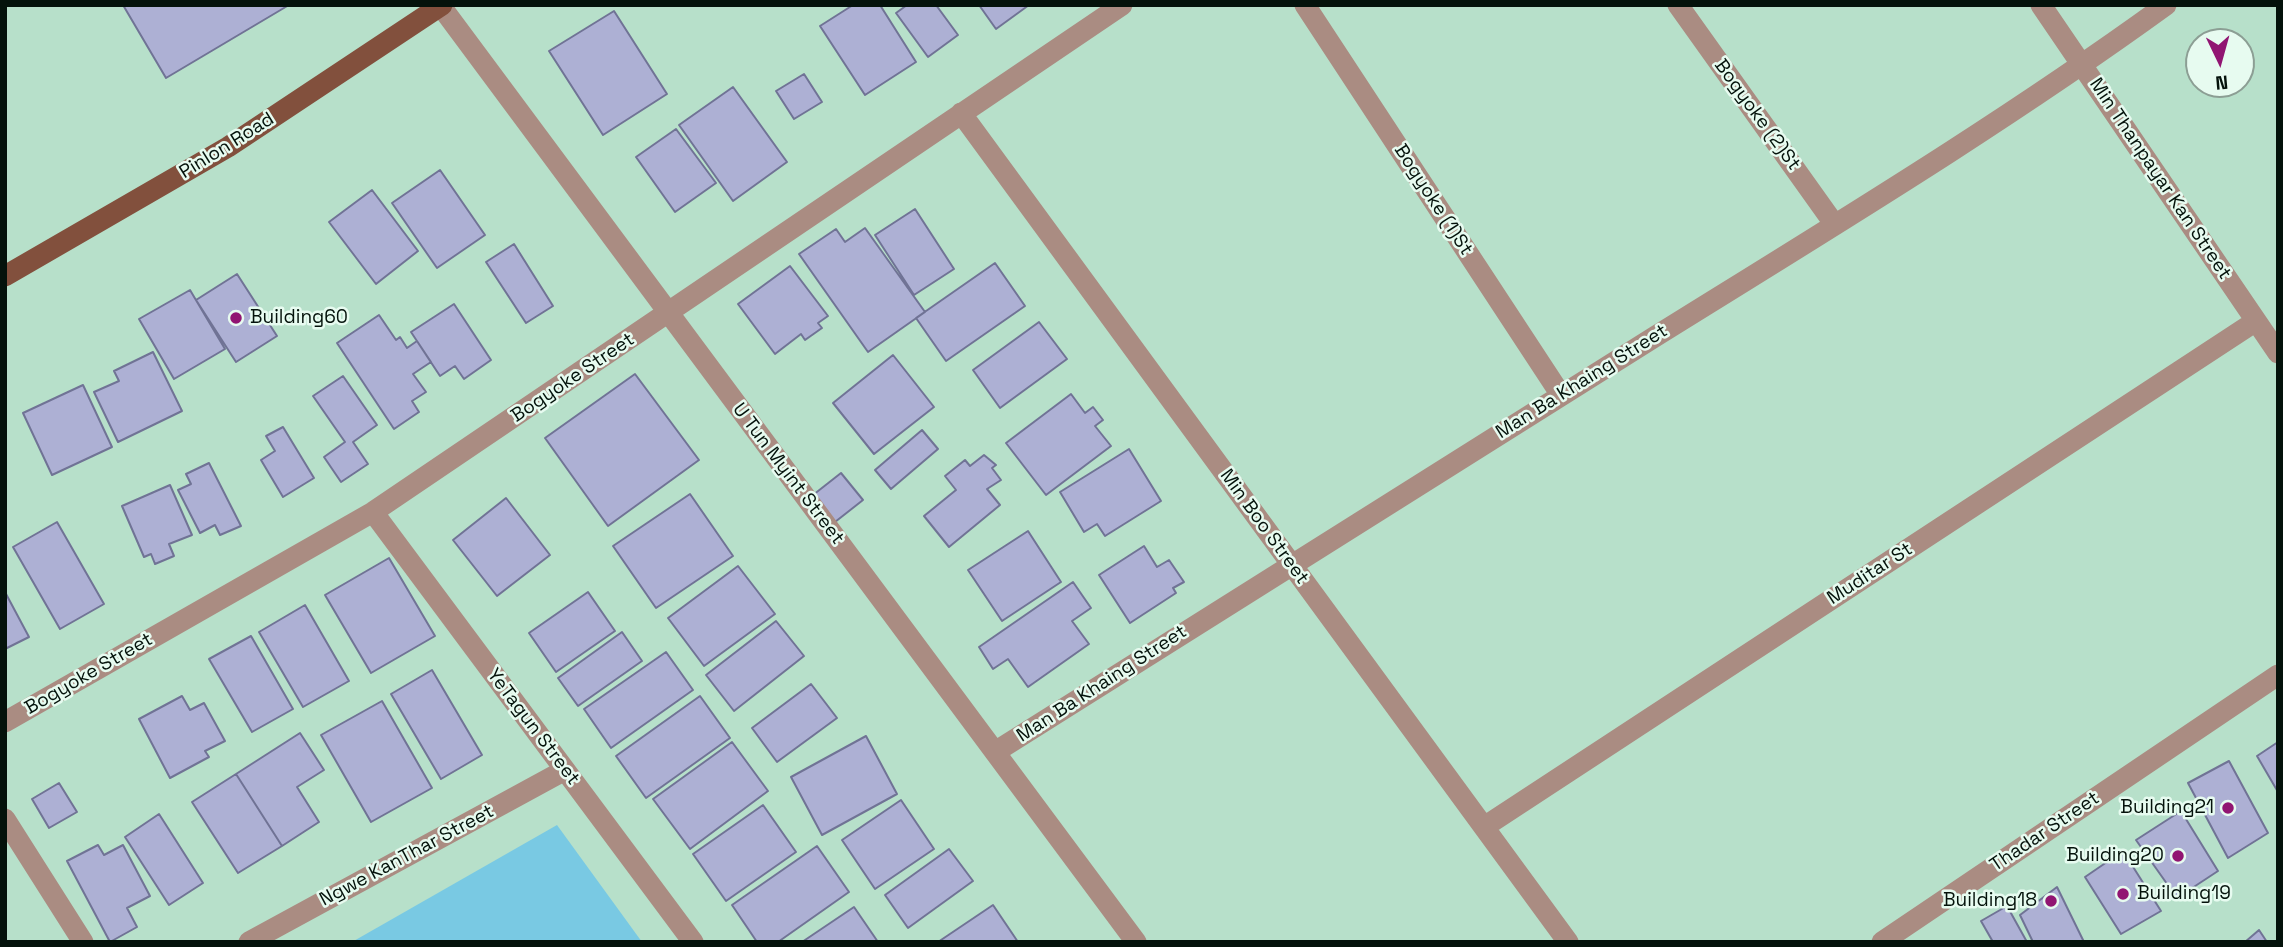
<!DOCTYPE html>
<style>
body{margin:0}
#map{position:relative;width:2283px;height:947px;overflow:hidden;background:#b7e0ca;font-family:"Space Grotesk",sans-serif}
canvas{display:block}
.frame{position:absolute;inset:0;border:7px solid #04120b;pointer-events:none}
.north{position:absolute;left:2185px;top:28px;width:70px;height:70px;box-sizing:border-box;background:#e7fbf0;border:2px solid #8c9e94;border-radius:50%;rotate:175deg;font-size:19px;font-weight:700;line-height:28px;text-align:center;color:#04120b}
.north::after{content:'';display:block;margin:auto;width:24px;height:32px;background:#911572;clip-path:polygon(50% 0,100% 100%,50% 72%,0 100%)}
</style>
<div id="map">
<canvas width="2283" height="947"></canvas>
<div class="frame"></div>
<div class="north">N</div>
</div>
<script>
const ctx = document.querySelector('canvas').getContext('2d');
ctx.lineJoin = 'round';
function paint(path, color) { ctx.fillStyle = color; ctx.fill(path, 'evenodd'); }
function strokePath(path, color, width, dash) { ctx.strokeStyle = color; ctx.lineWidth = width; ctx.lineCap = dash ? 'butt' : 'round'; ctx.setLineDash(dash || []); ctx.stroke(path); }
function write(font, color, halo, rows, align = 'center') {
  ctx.font = font + ' "Space Grotesk",sans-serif'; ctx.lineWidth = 5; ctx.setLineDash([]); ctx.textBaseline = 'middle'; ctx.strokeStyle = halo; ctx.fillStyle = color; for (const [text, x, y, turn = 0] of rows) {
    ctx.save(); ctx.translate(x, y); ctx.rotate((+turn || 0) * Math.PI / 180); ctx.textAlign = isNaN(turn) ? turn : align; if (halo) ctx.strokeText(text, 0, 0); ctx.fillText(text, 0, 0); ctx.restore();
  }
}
const water = new Path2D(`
 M557 825 642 942H352Z`);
const building = new Path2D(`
 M123 5H289L166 78Z
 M853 5H880L916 62 865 95 820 26Z
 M907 5H936L958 35 928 57 896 13Z
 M979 5H1029L996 29Z
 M614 11 667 94 603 135 549 51Z
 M804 74 822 102 794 119 776 91Z
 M733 87 787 162 733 201 679 125Z
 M676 129 716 183 675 212 636 157Z
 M440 170 485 235 437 268 392 203Z
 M372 190 418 251 376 284 329 222Z
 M915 209 954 269 914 295 875 235Z
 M865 228 925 312 868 352 799 254 836 229 845 242Z
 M514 244 553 306 526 323 486 262Z
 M995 263 1025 306 946 361 916 318Z
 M790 266 828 316 818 323 822 328 805 340 801 334 775 354 738 304Z
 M237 274 277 336 236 362 196 300Z
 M190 290 225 349 174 379 139 319Z
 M454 304 491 360 464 379 455 366 440 376 411 332Z
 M379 315 396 340 400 337 407 348 417 341 431 362 413 374 426 392 412 401 419 412 394 429 337 343Z
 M1039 322 1067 359 1000 408 973 370Z
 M153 352 182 411 118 442 94 392 119 381 114 371Z
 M893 355 934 407 874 454 833 403Z
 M635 374 699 460 608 526 545 438Z
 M343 376 377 425 353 442 368 464 341 482 324 457 345 442 313 396Z
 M83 385 112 447 52 475 23 413Z
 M1071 394 1085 413 1093 407 1103 420 1095 426 1111 446 1046 495 1006 443Z
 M283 427 314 478 283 497 261 460 275 451 266 436Z
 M922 430 938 449 891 489 875 470Z
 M1129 449 1161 501 1105 536 1097 524 1084 532 1060 492Z
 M984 455 996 465 992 468 1001 480 987 489 1000 505 949 547 924 516 956 490 945 476 965 460 970 466Z
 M209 463 241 526 220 535 215 525 200 533 178 490 191 484 186 474Z
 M841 473 863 500 835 522 813 495Z
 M170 485 192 535 169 544 174 556 155 564 151 554 144 557 122 506Z
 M690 494 733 556 656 608 613 546Z
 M506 498 550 555 497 596 453 540Z
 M57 522 104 604 60 629 13 547Z
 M1028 531 1061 582 1002 621 968 570Z
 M1144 546 1157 567 1169 560 1184 582 1173 588 1176 593 1130 623 1099 575Z
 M389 558 435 636 371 673 325 595Z
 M738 566 775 614 704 666 668 618Z
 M1073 582 1091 608 1072 621 1089 644 1028 687 1008 659 993 669 979 647Z
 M5 592 29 637 5 649Z
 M588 592 615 631 556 672 529 633Z
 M305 605 349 681 303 707 259 632Z
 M776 621 804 656 734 711 706 675Z
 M622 632 642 661 578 706 558 678Z
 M251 636 293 709 252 732 209 659Z
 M666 652 693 690 611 748 584 709Z
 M432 670 482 755 441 779 391 694Z
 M811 684 837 718 777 762 752 728Z
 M182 696 190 710 204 703 225 741 205 751 209 757 170 778 139 719Z
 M700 696 730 738 646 798 616 756Z
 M382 701 432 788 371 822 321 735Z
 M300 733 324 770 297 787 319 822 282 846 236 774Z
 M866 736 897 794 822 835 791 777Z
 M732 742 768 791 690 849 653 799Z
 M2278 742V792L2257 756Z
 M2229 761 2268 833 2228 858 2188 783Z
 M236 774 282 846 238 873 192 802Z
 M59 783 77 812 49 828 32 799Z
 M901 800 934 849 875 889 842 840Z
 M763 805 796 852 726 901 693 854Z
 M2181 811 2218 871 2177 898 2136 840Z
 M159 814 203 883 169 905 125 837Z
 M98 845 104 855 123 845 150 896 127 908 137 927 110 942 67 861Z
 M817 846 849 892 778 942H757L732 905Z
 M949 849 973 881 908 928 885 895Z
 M2123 851 2161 911 2121 934 2085 877Z
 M2057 887 2084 942H2033L2020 915Z
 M993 905 1018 942H938Z
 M2007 906 2027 942H1993L1981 921Z
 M854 907 878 942H802Z
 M2259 930 2267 942H2245Z`);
const minor = new Path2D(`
 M440 5 1136 942
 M1305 5 1561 395
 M1678 5 1835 225
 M2041 5 2278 353
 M961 113 1568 942
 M373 512 693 942
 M5 722 373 512 1122 5
 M995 752C1214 612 1435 474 1656 336 1828 229 2002 124 2166 5
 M5 819 83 942
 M1484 827 2256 321
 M249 942 565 770
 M1882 942 2278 675`);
const major = new Path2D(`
 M5 276 228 147 442 5`);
const markers = [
 [236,318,7,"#911572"],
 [2228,808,7,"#911572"],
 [2178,856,7,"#911572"],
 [2123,894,7,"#911572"],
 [2051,901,7,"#911572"]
];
const streetNames = [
 ["Bogyoke (2)St",1757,115,54],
 ["Pinlon Road",227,146,-32],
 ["Min Thanpayar Kan Street",2160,179,56],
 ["Bogyoke (1)St",1433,200,57],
 ["Bogyoke Street",573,378,-34],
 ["Man Ba Khaing Street",1582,382,-32],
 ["U Tun Myint Street",788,474,53],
 ["Min Boo Street",1264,527,54],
 ["Muditar St",1870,574,-33],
 ["Bogyoke Street",89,674,-30],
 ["Man Ba Khaing Street",1102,684,-33],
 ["YeTagun Street",533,727,53],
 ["Thadar Street",2045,832,-34],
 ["Ngwe KanThar Street",407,856,-28]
];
const poiNames = [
 ["Building60",250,318,"left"],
 ["Building21",2214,808],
 ["Building20",2164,856],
 ["Building19",2137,894,"left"],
 ["Building18",2037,901]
];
paint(water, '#79c9e3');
paint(building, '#adb0d4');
strokePath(building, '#707395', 2);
strokePath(minor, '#aa8c82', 21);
strokePath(major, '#82503d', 21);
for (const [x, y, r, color] of markers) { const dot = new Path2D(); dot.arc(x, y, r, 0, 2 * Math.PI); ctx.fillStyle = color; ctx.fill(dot); strokePath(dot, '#e7fbf0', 2.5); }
write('19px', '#04120b', '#e7fbf0', streetNames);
write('19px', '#04120b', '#e7fbf0', poiNames, 'right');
</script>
